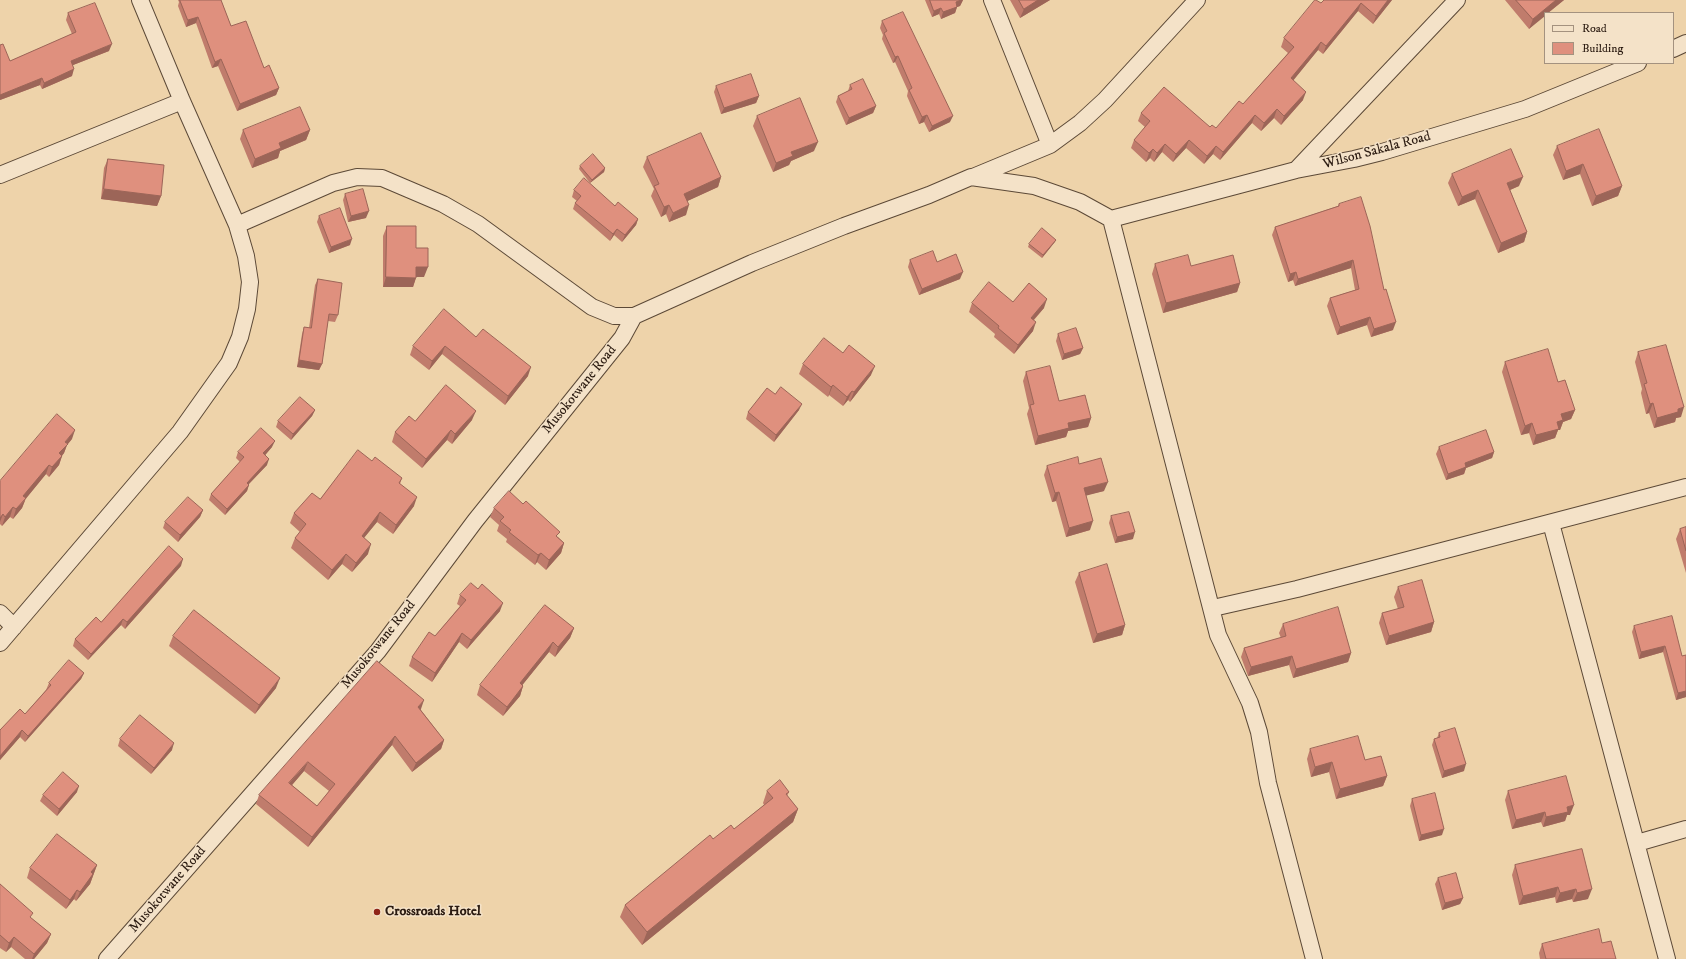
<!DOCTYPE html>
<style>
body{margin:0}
#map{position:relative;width:1686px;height:959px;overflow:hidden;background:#eed3aa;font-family:"IM FELL DW Pica",serif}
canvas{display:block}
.legend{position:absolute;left:1544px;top:12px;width:130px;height:52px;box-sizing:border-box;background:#f4e2c8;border:1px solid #a4927f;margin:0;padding:5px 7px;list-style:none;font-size:12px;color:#2b1b11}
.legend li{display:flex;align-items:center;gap:8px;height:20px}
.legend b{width:20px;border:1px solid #a4927f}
</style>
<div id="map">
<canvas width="1686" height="959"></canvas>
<ul class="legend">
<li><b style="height:5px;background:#f4e2c8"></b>Road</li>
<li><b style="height:11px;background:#df907e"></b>Building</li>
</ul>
</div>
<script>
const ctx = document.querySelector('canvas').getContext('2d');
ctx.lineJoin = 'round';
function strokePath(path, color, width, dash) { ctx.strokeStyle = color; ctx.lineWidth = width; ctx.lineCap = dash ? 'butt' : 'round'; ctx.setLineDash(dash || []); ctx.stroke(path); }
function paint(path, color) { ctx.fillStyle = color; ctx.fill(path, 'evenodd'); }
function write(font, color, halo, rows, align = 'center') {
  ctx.font = font + ' "IM FELL DW Pica",serif'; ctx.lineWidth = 3; ctx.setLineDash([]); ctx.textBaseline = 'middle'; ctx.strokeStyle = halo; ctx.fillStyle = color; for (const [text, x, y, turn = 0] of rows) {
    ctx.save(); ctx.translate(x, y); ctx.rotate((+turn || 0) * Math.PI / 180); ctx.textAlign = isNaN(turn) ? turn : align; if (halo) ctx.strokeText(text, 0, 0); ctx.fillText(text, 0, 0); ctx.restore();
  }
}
const minor = new Path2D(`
 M992 0 1050 145
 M1673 49 1686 43
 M1296 170 1457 0
 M0 175 182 101
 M973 177 1050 145 1080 123 1105 100 1197 0
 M1111 219 1296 170 1354 159 1382 152 1525 109 1638 63
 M237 225 333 183 357 177 382 178 443 204 478 224 592 307 614 316H634L752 263 844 226 929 195 971 177 1034 186 1080 202 1111 219 1218 635 1250 703 1259 732 1268 783 1314 959
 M1551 523 1667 959
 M1213 608 1297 589 1686 487
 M0 613 14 627
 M0 643 180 432 229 363 240 337 247 309 250 282 246 256 237 225 182 101 140 0
 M1637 843 1686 829
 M107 959 378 651 475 521 622 338 634 316`);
const wall = new Path2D(`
 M178 0H221L231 26 264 68 279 88 276 95 237 111 218 66 212 68 196 23 186 27 178 6 179 2Z
 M925 0H963L960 6 957 7 955 13 941 19 939 14 932 17Z
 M1010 0H1050L1020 18Z
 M1392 0 1373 24 1358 11 1323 54 1318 50 1293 80 1303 100 1281 125 1274 118 1261 131 1252 123 1220 160 1213 154 1204 164 1186 148 1173 162 1162 152 1154 162 1150 158 1146 162 1131 148 1134 140 1145 127 1138 121 1141 113 1216 128 1243 104 1288 53 1281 47 1284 38 1321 3Z
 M1505 0H1564L1548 13H1545L1529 29Z
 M68 13 109 51 73 65 72 76 42 89 40 85 0 100V45L10 61 72 34 66 20Z
 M882 21 950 122 929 132 924 122 919 124 907 96 908 91 895 62 893 63 882 39 883 35 880 28Z
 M850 85 876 106 873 113 846 125 836 102 838 96 848 91Z
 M716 86 759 96 756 103 721 114 714 92Z
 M757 116 814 151 791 161 789 165 773 172 753 126Z
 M243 130H310L306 140 280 151 278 158 252 168 240 139Z
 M1557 146 1622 186 1618 196 1592 206 1580 174 1563 180 1553 155Z
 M647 157 721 177 718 187 687 201 686 215 669 222 666 214 661 217 651 196 654 189 643 167Z
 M108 159 161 196 157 206 101 199 104 168Z
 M580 166 605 168 604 172 590 183 579 169Z
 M1452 174 1519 186 1510 190 1527 232 1524 242 1498 253 1475 199 1458 206 1448 183Z
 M574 190 615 206 638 219 636 225 622 242 614 235 610 241 573 209 575 203 577 201 572 197Z
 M345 194 366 218 348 222 343 200Z
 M1339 204 1384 290 1393 330 1371 337 1367 325 1337 335 1327 306 1330 298 1355 290 1351 268 1295 286 1293 280 1288 282 1272 235 1275 227 1338 206Z
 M319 216 350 245 329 253 317 222Z
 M387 226 416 248 424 277H416L413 287H383V236Z
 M1056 240 1054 243 1042 258 1028 247 1029 244Z
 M910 260 937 262 960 279 919 295 908 267Z
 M1155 264 1191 266 1240 283 1237 292 1163 313 1152 274Z
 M318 279 338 315 335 322 328 321 322 364 319 370 297 367 302 334 304 327 309 328 315 285Z
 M1013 302 1044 308 1034 320 1033 331 1014 354 994 337 995 334 969 312 972 303Z
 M1058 334 1083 348 1080 354 1062 360 1056 341Z
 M476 337 528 376 505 405 442 354 429 370 410 355 413 346Z
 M1638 352 1681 417 1676 418 1675 422 1654 428 1649 413 1646 414 1641 393 1642 389 1635 362Z
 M1505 362 1558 382 1575 410 1571 419 1563 422 1560 430H1558L1555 438 1533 445 1529 433 1521 435 1502 372Z
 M803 364 871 375 850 402 848 400 843 406 829 395 828 397 799 374Z
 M1026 372 1059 401 1091 418 1088 427 1068 431 1066 437 1035 445 1027 414 1029 408 1023 381Z
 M775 394 799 410 774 442 746 419 748 412Z
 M315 410 312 416 291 440 276 427 278 421Z
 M472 420 452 444 447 440 422 468 392 442 395 432 415 421Z
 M72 439 67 445 64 453 62 456 59 465 49 477 46 474 26 498 22 508 13 519 10 517 2 526 0 524V481Z
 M272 447 265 455 267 465 249 484 247 491 225 515 209 500 211 494 240 462 236 458 238 452Z
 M1439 447 1494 452 1492 458 1466 468 1464 474 1446 480 1436 454Z
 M372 461 402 478 400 484 414 506 393 534 377 522 364 538 368 554 352 572 342 564 328 580 291 548 295 538 300 532 290 523 294 513 320 499Z
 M1079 464 1104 491 1086 495 1090 530 1066 537 1056 501 1052 502 1044 475 1047 466Z
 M494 508 558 537 564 543 561 553 546 570 537 562 535 565 506 542 507 539 497 531 499 525 490 517Z
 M203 510 200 517 178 542 163 528 165 522Z
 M1111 516 1133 539 1115 543 1109 523Z
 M1686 527V573L1676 539 1680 529Z
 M181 566 125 629 121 625 88 660 73 646 75 639 101 622Z
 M1079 573 1125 625 1122 635 1093 643 1075 582Z
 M1398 587 1434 622 1431 632 1386 645 1379 623 1382 613 1398 609 1394 597Z
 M460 595 500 611 467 649 459 642 432 682 409 666 412 657 435 636 460 606 457 604Z
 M1283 624 1351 653 1348 662 1293 678 1289 665 1248 676 1241 657 1244 648 1281 638 1279 633Z
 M1634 626 1682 656 1686 697 1676 700 1663 652 1639 659 1632 632Z
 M574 628 570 638 555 657 549 652 522 685 523 686 520 696 503 716 477 695 480 685Z
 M173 636 276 688 255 714 169 646Z
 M377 661 421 709V710L444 740 441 749 412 772 392 745 308 847 256 804 259 795ZM304 771 329 791 317 806 292 785Z
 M84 673 81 679 25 742 20 737 0 760V730L25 714 46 690 49 683Z
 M1439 733 1464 771 1442 778 1432 745 1434 739 1437 738Z
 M120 739 172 750 151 774 118 746Z
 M1310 749 1365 760 1387 776 1383 786 1336 799 1329 772 1311 777 1307 759Z
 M767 791 789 792 787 796 798 809 793 822 642 945 620 917 625 905 713 839 734 829 764 805 763 803Z
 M1508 791 1570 815H1567L1565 821 1543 827 1541 822 1512 829 1505 800Z
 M77 792 57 816 40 801 43 795Z
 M1412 799 1442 835 1419 841 1410 806Z
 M1582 849 1588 899 1573 902 1572 899 1556 903 1555 897 1519 905 1512 875 1515 865Z
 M97 865 90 884 76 901 74 899 66 909 27 878 30 868Z
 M1438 878 1463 898 1460 904 1442 910 1435 884Z
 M0 884 31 918 51 934 47 943 34 959H25L11 947 6 952 0 948Z
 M1602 943 1616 959H1540L1539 953 1542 944Z`);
const shadedWall = new Path2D(`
 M961 0H963L960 6 957 7 955 13 941 19 943 12 956 2Z
 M1038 0H1050L1020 18 1024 9Z
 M1388 0H1392L1373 24 1376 16Z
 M1556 0H1564L1548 13H1545V16L1529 29 1533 19Z
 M1361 3 1358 11 1323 54 1326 46Z
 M941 8 939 14 932 17 934 11Z
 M198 17 196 23 186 27 188 20Z
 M1321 42 1318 50 1288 87 1291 78Z
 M112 44 109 51 68 67 71 61Z
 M898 56 895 62 893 63 895 57Z
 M221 59 218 66 212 68 215 62Z
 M74 69 72 76 42 89 44 83Z
 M42 78 40 85 0 100V95Z
 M279 88 276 95 237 111 240 104Z
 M1306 92 1303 100 1281 125 1284 116Z
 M759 96 756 103 721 114 724 108Z
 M876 106 873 113 846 125 849 118Z
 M1277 109 1274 118 1261 131 1264 123Z
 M927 115 924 122 919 124 922 117Z
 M1255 115 1252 123 1220 160 1223 152Z
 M953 116 950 122 929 132 932 126Z
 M310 130 306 140 280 151 278 158 252 168 255 159 279 143Z
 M1189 140 1186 148 1173 162 1176 154Z
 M818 142 814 151 791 161 789 165 773 172 776 163 791 152Z
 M1165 144 1162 152 1154 162 1157 153Z
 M1216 146 1213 154 1204 164 1207 156Z
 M1153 149 1150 158 1146 162 1149 153Z
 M1583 164 1580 174 1563 180 1566 171Z
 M605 168 604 172 590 183 592 180Z
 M721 177 718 187 681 204 684 194Z
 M1523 177 1519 186 1503 193 1507 183Z
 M1622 186 1618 196 1592 206 1596 196Z
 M104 189 161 196 157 206 101 199Z
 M1478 190 1475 199 1458 206 1462 197Z
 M669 205 666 214 661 217 664 207Z
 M689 205 686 215 669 222 673 213Z
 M369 211 366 218 348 222 351 216Z
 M638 219 636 225 622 242 625 235Z
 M617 229 614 235 610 241 613 234Z
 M1527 232 1524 242 1498 253 1501 243Z
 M352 239 350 245 329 253 331 247Z
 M1056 240 1054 243 1042 258 1043 255Z
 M1353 260 1351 268 1295 286 1298 279Z
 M416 267H428L424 277H413Z
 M963 272 960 279 919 295 922 289Z
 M1296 272 1293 280 1288 282 1290 274Z
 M386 277 416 278 413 287H383Z
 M1240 283 1237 292 1163 313 1166 303Z
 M1047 299 1044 308 1028 326 1031 318Z
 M1370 317 1367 325 1337 335 1340 327Z
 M1036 322 1033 331 1014 354 1018 345Z
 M1396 322 1393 330 1371 337 1374 329Z
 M445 346 442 354 429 370 432 361Z
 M1083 348 1080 354 1062 360 1064 354Z
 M299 360 322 364 319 370 297 367Z
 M875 366 871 375 850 402 854 392Z
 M531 367 528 376 505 405 508 396Z
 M833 385 829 395 828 397 831 387Z
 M852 391 848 400 843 406 847 397Z
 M1653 403 1649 413 1646 414 1650 404Z
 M802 404 799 410 774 442 776 435Z
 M1684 407 1681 417 1676 418 1675 422 1654 428 1657 418 1678 409Z
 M315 410 312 416 291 440 293 434Z
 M1575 410 1571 419 1563 422 1560 430H1558L1555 438 1533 445 1536 435 1557 422 1561 414Z
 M476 411 472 420 452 444 455 434Z
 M1091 418 1088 427 1068 431 1066 437 1035 445 1038 436 1068 423Z
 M1532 423 1529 433 1521 435 1525 426Z
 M75 430 72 439 67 445 64 453 56 463 59 453 65 442Z
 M451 430 447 440 422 468 426 459Z
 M275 441 272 447 261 460 263 453Z
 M1494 452 1492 458 1466 468 1464 474 1446 480 1448 474 1465 463Z
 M62 456 59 465 49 477 52 467Z
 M269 459 267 465 244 489 247 483Z
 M49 465 46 474 20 506 23 496Z
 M1108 482 1104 491 1081 497 1084 488Z
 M249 485 247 491 225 515 227 509Z
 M1059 492 1056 501 1052 502 1055 493Z
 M417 497 414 506 393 534 396 525Z
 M26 498 22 508 13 519 16 509Z
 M13 507 10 517 2 526 5 517Z
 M203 510 200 517 178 542 180 535Z
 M380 512 377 522 358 545 362 536Z
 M3 514 0 522V518Z
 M1093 521 1090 530 1066 537 1069 528Z
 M1135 532 1133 539 1115 543 1117 537Z
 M564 543 561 553 546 570 549 560Z
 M371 544 368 554 352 572 356 563Z
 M541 553 537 562 535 565 538 555Z
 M346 554 342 564 328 580 332 570Z
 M183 559 181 566 125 629 127 622Z
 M503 603 500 611 467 649 471 640Z
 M123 619 121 625 88 660 91 654Z
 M1434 622 1431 632 1386 645 1389 636Z
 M1125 625 1122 635 1093 643 1097 634Z
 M574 628 570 638 555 657 558 647Z
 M462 633 459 642 432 682 435 673Z
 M553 642 549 652 516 693 520 683Z
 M1665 646 1663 652 1639 659 1641 652Z
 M1351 653 1348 662 1293 678 1296 669Z
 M1292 656 1289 665 1248 676 1251 667Z
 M84 673 81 679 25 742 28 736Z
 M280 678 276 688 255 714 259 705Z
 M523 686 520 696 503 716 507 707Z
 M1686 691V697L1676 700 1678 693Z
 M424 700 421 709 415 717 418 707Z
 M22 730 20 737 0 760V756Z
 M395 736 392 745 308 847 312 837Z
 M444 740 441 749 412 772 416 763Z
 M174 743 172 750 151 774 154 768Z
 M308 762 304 771 286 792 289 783Z
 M1332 762 1329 772 1311 777 1315 767Z
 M1466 764 1464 771 1442 778 1444 771Z
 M1387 776 1383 786 1336 799 1340 789Z
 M79 786 77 792 57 816 59 809Z
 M1574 805 1570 815H1567L1565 821 1543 827 1546 817 1567 807Z
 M798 809 793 822 642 945 647 932Z
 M1545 812 1541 822 1512 829 1516 820Z
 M1444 829 1442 835 1419 841 1421 835Z
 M97 865 90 884 76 901 80 892 91 872Z
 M1558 887 1555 897 1519 905 1523 896Z
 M1576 889 1572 899 1556 903 1560 893Z
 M1592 889 1588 899 1573 902 1577 893Z
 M77 890 74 899 66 909 70 900Z
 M1463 898 1460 904 1442 910 1445 903Z
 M51 934 47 943 34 959H32L34 954Z
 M14 937 11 947 6 952 9 943Z`);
const building = new Path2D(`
 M180 0H221L231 26 246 21 264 68 269 65 279 88 240 104 221 59 215 62 198 17 188 20Z
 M930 0H961L956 2 957 7 943 12 941 8 934 11Z
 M1019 0H1038L1024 9Z
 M1315 0H1316L1321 3 1324 0H1388L1376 16 1361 3 1326 46 1321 42 1291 78 1306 92 1284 116 1277 109 1264 123 1255 115 1223 152 1216 146 1207 156 1189 140 1176 154 1165 144 1157 153 1153 149 1149 153 1134 140 1150 121 1141 113 1164 87 1210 127 1212 125 1216 128 1239 101 1243 104 1294 47 1284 38Z
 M1516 0H1556L1533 19Z
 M95 3 112 44 71 61 74 69 44 83 42 78 0 95V45L3 44 10 61 76 32 68 13Z
 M903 12 953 116 932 126 927 115 922 117 909 90 912 88 898 56 895 57 884 33 887 31 882 21Z
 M751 74 759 96 724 108 716 86Z
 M863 79 876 106 849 118 838 96 852 89 850 85Z
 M800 98 818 142 791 152 793 156 776 163 757 116Z
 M300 107 310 130 279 143 281 148 255 159 243 130Z
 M1599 129 1622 186 1596 196 1583 164 1566 171 1557 146Z
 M701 133 721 177 684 194 689 205 673 213 669 205 664 207 654 186 659 184 647 157Z
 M1511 149 1523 177 1507 183 1527 232 1501 243 1478 190 1462 197 1452 174Z
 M593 154 605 168 592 180 580 166Z
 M108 159 164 165 161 196 104 189Z
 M584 178 615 206 618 202 638 219 625 235 617 229 613 234 575 203 581 196 574 190Z
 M363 189 369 211 351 216 345 194Z
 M1361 197 1370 226 1384 290 1386 289 1396 322 1374 329 1370 317 1340 327 1330 298 1359 289 1353 260 1298 279 1296 272 1290 274 1275 227 1339 206V204Z
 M340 208 352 239 331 247 319 216Z
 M387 226H416V248H428V267H416V278L386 277Z
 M1042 228 1056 240 1043 255 1029 244Z
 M933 251 937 262 956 254 963 272 922 289 910 260Z
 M1188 255 1191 266 1233 255 1240 283 1166 303 1155 264Z
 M318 279 342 283 338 315 329 314 322 364 299 360 304 327 311 328Z
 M989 282 1013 302 1029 283 1047 299 1031 318 1036 322 1018 345 998 328 999 326 972 303Z
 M444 309 476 337 483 329 531 367 508 396 445 346 432 361 413 346Z
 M1076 328 1083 348 1064 354 1058 334Z
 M824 338 843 353 849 345 875 366 854 392 852 391 847 397 833 385 831 387 803 364Z
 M1666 345 1684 407 1678 409V412L1657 418 1653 403 1650 404 1644 384 1647 383 1638 352Z
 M1548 349 1558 382 1565 380 1575 410 1561 414 1563 420 1557 422 1559 429 1536 435 1532 423 1525 426 1505 362Z
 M1050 366 1059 401 1085 395 1091 418 1068 423 1069 428 1038 436 1030 405 1034 404 1026 372Z
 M446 385 476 411 455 434 451 430 426 459 395 432 409 416 415 421Z
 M781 387 802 404 776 435 748 412 767 388 775 394Z
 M300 397 315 410 293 434 278 421Z
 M57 414 75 430 65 442 68 444 59 453 62 456 52 467 49 465 23 496 26 498 16 509 13 507 5 517 3 514 0 518V481Z
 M261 428 275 441 263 453 269 459 247 483 249 485 227 509 211 494 244 457 238 452Z
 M1486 430 1494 452 1465 463 1466 467 1448 474 1439 447Z
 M358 450 372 461 375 457 402 478 399 483 417 497 396 525 380 512 362 536 371 544 356 563 346 554 332 570 295 538 306 524 294 513 312 493 320 499Z
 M1078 457 1079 464 1101 458 1108 482 1084 488 1093 521 1069 528 1059 492 1055 493 1047 466Z
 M509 491 523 504 526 501 560 532 556 536 564 543 549 560 541 553 538 555 509 532 511 530 500 521 504 517 494 508Z
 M188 497 203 510 180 535 165 522Z
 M1129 512 1135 532 1117 537 1111 516Z
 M1686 527V551L1680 529Z
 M169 546 183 559 127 622 123 619 91 654 75 639 96 617 101 622Z
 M1107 564 1125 625 1097 634 1079 573Z
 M1422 580 1434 622 1389 636 1382 613 1404 607 1398 587Z
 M471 583 478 589 482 584 503 603 471 640 462 633 435 673 412 657 429 632 435 636 466 600 460 595Z
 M545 605 574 628 558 647 553 642 520 683 523 686 507 707 480 685Z
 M1338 607 1351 653 1296 669 1292 656 1251 667 1244 648 1286 636 1283 624Z
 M194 610 280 678 259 705 173 636Z
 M1672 616 1682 656 1686 655V691L1678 693 1665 646 1641 652 1634 626Z
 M69 660 84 673 28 736 22 730 0 756V730L20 709 25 714 51 685 49 683Z
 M377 661 424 700 418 707 444 740 416 763 395 736 312 837 259 795ZM308 762 335 784 317 806 289 783Z
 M140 715 174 743 154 768 120 739Z
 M1455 728 1466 764 1444 771 1434 739 1440 737 1439 733Z
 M1358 736 1365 760 1381 756 1387 776 1340 789 1332 762 1315 767 1310 749Z
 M63 772 79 786 59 809 43 795Z
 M1566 776 1574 805 1567 807 1568 812 1546 817 1545 812 1516 820 1508 791Z
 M780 780 789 792 786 794 798 809 647 932 625 905 710 835 713 839 731 825 734 829 773 798 767 791Z
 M1435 793 1444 829 1421 835 1412 799Z
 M57 834 97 865 91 872 93 874 80 892 77 890 70 900 30 868Z
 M1582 849 1592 889 1577 893 1576 889 1560 893 1558 887 1523 896 1515 865Z
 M1456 873 1463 898 1445 903 1438 878Z
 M0 884 33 913 30 917 51 934 34 954 14 937 9 943 0 935Z
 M1599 929 1602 943 1611 941 1616 959H1546L1542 944Z`);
const markers = [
 [377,912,4,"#8f2418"]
];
const streetNames = [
 ["Wilson Sakala Road",1377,151,-15],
 ["Musokotwane Road",580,390,-51],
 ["Musokotwane Road",379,645,-51],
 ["Musokotwane Road",168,890,-49]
];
const poiNames = [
 ["Crossroads Hotel",385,912]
];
strokePath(minor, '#5c4937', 18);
strokePath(minor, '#f4e2c8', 16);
paint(wall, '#c07c6c');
paint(shadedWall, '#9c6558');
paint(building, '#df907e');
strokePath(building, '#9c6558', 1);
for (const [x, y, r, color] of markers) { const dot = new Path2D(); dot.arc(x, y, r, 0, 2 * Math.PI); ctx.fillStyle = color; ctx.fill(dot); strokePath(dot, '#f4e2c8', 1.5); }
write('14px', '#2b1b11', '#f4e2c8', streetNames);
write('bold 14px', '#2b1b11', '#f4e2c8', poiNames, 'left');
</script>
